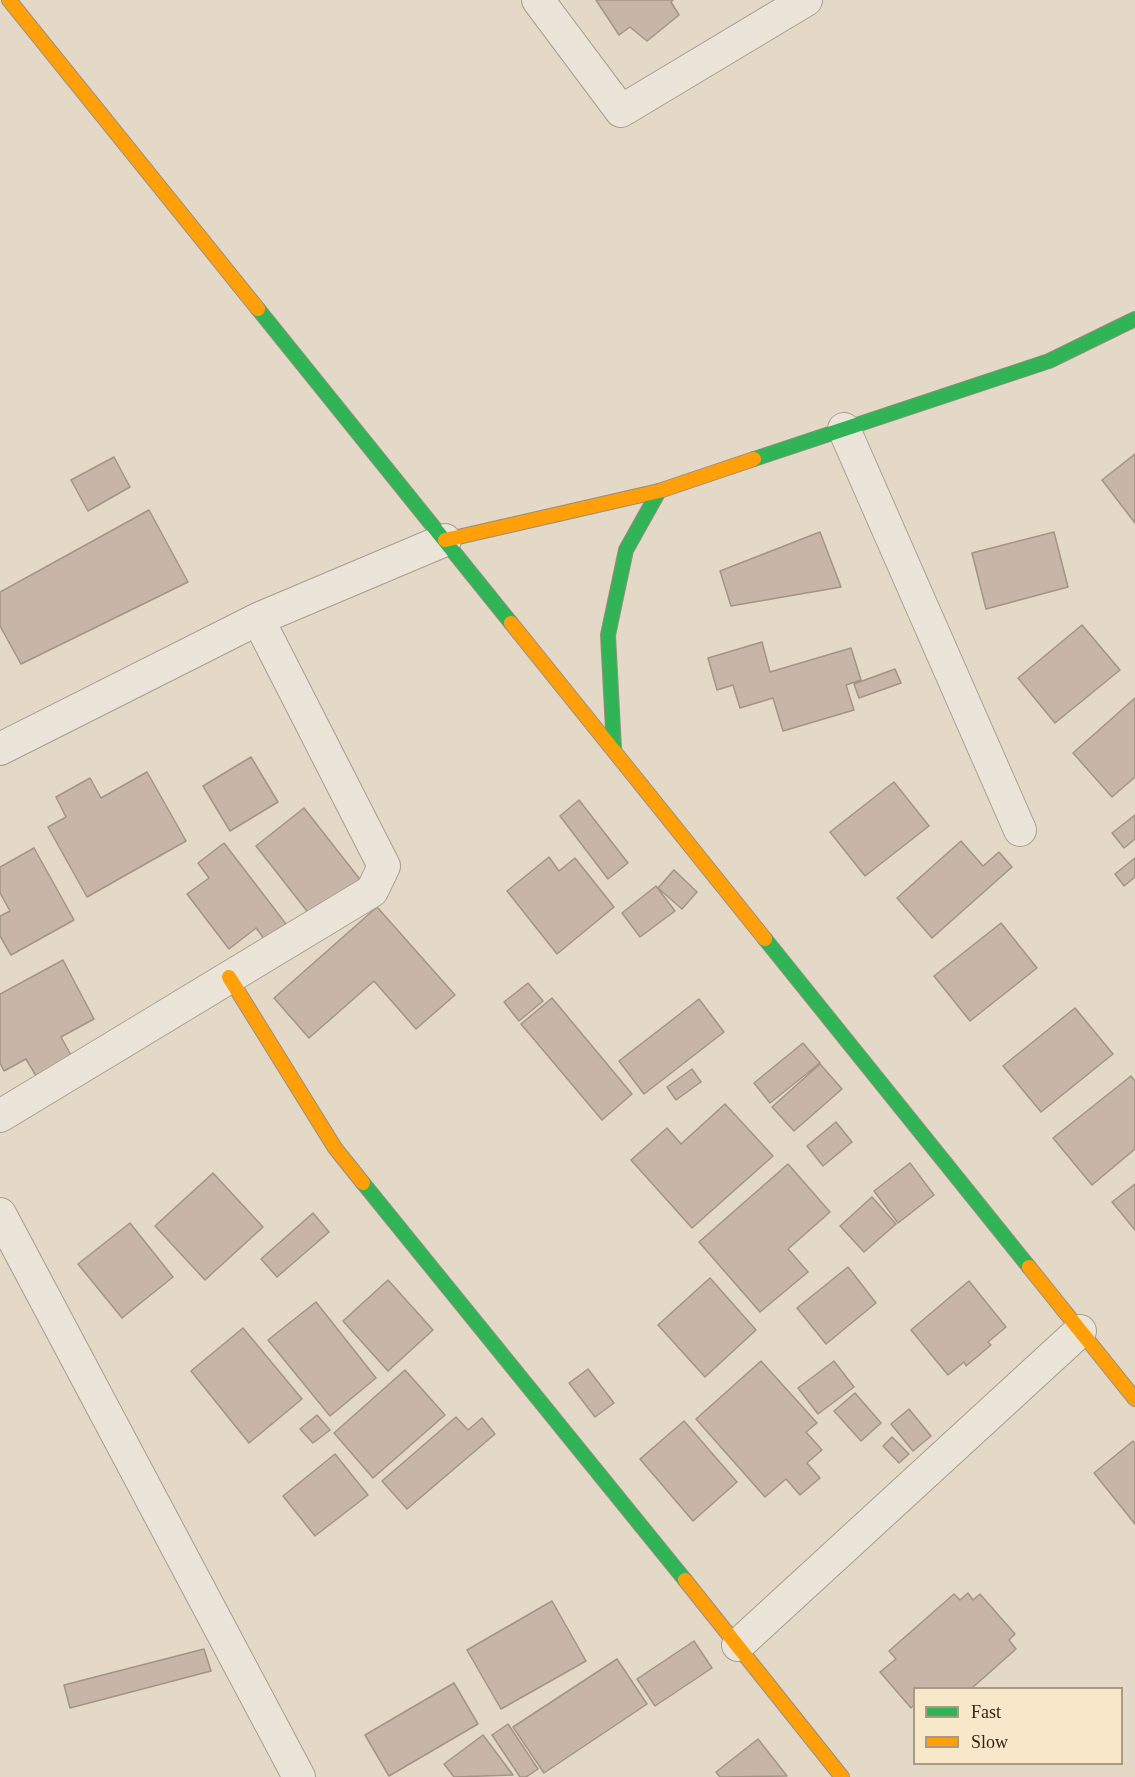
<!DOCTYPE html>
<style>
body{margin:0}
#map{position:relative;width:1135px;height:1777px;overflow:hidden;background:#e3d9c6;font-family:"Times New Roman",serif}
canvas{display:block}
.legend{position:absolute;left:913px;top:1687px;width:210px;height:78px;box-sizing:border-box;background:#f7e8c9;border:2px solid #a99a83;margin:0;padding:8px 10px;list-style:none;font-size:18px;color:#352519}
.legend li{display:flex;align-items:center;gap:12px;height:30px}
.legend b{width:30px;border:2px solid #a99a83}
</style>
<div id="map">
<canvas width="1135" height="1777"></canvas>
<ul class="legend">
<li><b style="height:8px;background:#30b455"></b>Fast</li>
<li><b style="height:8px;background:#ff9f0a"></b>Slow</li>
</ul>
</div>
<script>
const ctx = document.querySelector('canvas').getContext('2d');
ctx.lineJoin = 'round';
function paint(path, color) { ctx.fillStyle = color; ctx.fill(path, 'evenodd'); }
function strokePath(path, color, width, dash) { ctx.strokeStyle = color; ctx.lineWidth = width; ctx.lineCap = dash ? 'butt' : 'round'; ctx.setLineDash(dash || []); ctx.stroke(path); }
const building = new Path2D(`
 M596 0H673L671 2 679 15 647 41 630 27 619 35Z
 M1135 454V523L1102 480Z
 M114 457 130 487 88 511 71 480Z
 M149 510 188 582 21 664 0 626V592Z
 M820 532 841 587 731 606 720 571Z
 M1054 532 1068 587 986 609 972 553Z
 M1082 625 1120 670 1055 723 1018 678Z
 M762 642 770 672 851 648 861 680 846 685 854 710 783 731 773 698 740 708 733 685 717 690 708 658Z
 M895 669 901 683 859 698 854 684Z
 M1135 698V777L1112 797 1073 753Z
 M251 757 278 802 230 831 203 786Z
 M147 772 186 841 87 897 48 827 66 817 56 797 90 778 101 798Z
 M894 782 929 826 865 876 830 832Z
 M579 800 628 863 608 879 560 816Z
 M304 808 362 882 314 920 256 846Z
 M1135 815V839L1124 848 1112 833Z
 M961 841 983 866 999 852 1012 867 932 938 897 898Z
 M224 843 286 924 265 940 256 928 229 949 187 894 209 878 198 863Z
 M34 848 74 920 11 955 0 936V916L10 911 0 893V867Z
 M549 857 559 871 575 858 614 907 557 954 507 891Z
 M1135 858V877L1124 886 1115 874Z
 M674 870 697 892 682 909 658 888Z
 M656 886 675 911 640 937 622 913Z
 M377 907 455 995 416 1029 374 981 309 1038 274 998Z
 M1001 923 1037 968 970 1021 934 976Z
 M63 960 94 1019 61 1037 72 1057 36 1076 26 1059 4 1071 0 1063V994Z
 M528 983 543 1001 519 1021 504 1002Z
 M552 998 632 1094 602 1120 521 1024Z
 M699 999 724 1032 644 1094 619 1061Z
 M1075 1008 1113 1054 1041 1112 1003 1066Z
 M803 1043 820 1063 770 1103 754 1083Z
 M820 1064 842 1089 794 1131 772 1107Z
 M692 1069 701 1082 676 1100 667 1087Z
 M1131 1076 1135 1081V1149L1092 1185 1053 1138Z
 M725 1104 773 1156 692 1228 631 1160 667 1128 681 1144Z
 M836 1122 852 1142 823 1166 807 1146Z
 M910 1163 934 1195 898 1223 874 1191Z
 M788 1164 830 1212 788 1249 808 1272 760 1312 699 1242Z
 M213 1173 263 1227 205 1280 155 1226Z
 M1135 1184V1230L1112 1202Z
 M872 1197 896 1224 864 1252 840 1226Z
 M313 1213 329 1232 277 1277 261 1259Z
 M130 1223 173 1277 122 1318 78 1264Z
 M848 1267 876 1303 826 1344 797 1308Z
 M710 1278 756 1330 705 1377 658 1325Z
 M388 1280 433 1330 388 1371 343 1321Z
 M969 1281 1006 1327 988 1342 991 1345 966 1366 964 1362 948 1375 911 1330Z
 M316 1302 376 1378 330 1416 268 1340Z
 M243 1328 302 1399 249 1443 191 1371Z
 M761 1361 817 1423 806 1432 822 1450 807 1463 820 1478 800 1495 786 1479 765 1497 696 1419Z
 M834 1361 854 1387 818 1414 798 1388Z
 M588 1369 614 1403 595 1417 569 1383Z
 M405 1370 445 1415 373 1478 334 1433Z
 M855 1393 881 1423 861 1441 834 1411Z
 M909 1409 931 1436 913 1451 891 1424Z
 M317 1415 330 1430 313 1443 300 1429Z
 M456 1417 468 1430 482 1418 495 1434 407 1509 382 1481Z
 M684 1421 737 1482 693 1521 640 1459Z
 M892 1437 909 1454 899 1463 883 1446Z
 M1133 1441 1135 1443V1524L1094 1473Z
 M335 1454 368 1495 315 1536 283 1496Z
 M968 1593 973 1600 980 1594 1015 1634 1009 1640 1016 1649 972 1688H914V1705L911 1708 880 1672 896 1659 889 1651 954 1594 960 1600Z
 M552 1601 586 1661 501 1709 467 1650Z
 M694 1641 712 1668 655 1706 637 1679Z
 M204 1649 211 1671 70 1708 64 1685Z
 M617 1659 647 1704 544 1773 513 1727Z
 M454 1683 478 1724 389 1776 365 1735Z
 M508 1724 538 1769 526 1777H520L492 1735Z
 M483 1735 513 1775 454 1777 444 1764Z
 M758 1739 787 1776 720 1777 716 1772Z`);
const street = new Path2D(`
 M538 0 621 111 806 0
 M844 429 1020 830
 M0 749 258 619 445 540
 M0 1116 372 891 384 866 258 619
 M0 1214 299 1777
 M738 1645 1080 1331`);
const fast = new Path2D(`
 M258 309 511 623
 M754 459 1049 361 1135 319
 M614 749 608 635 626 550 659 491
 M765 939 1029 1267
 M363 1183 685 1580`);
const slow = new Path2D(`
 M9 0 258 309
 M445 540 659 491 754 459
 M511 623 765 939
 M229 977 335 1148 363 1183
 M1029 1267 1135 1399
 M685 1580 842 1777`);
paint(building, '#c7b6a7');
strokePath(building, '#a39486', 1.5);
strokePath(street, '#a79e90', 34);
strokePath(fast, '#978d80', 16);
strokePath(slow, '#978d80', 16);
strokePath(street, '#ebe4d8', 32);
strokePath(fast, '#30b455', 14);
strokePath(slow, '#ff9f0a', 14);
</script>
